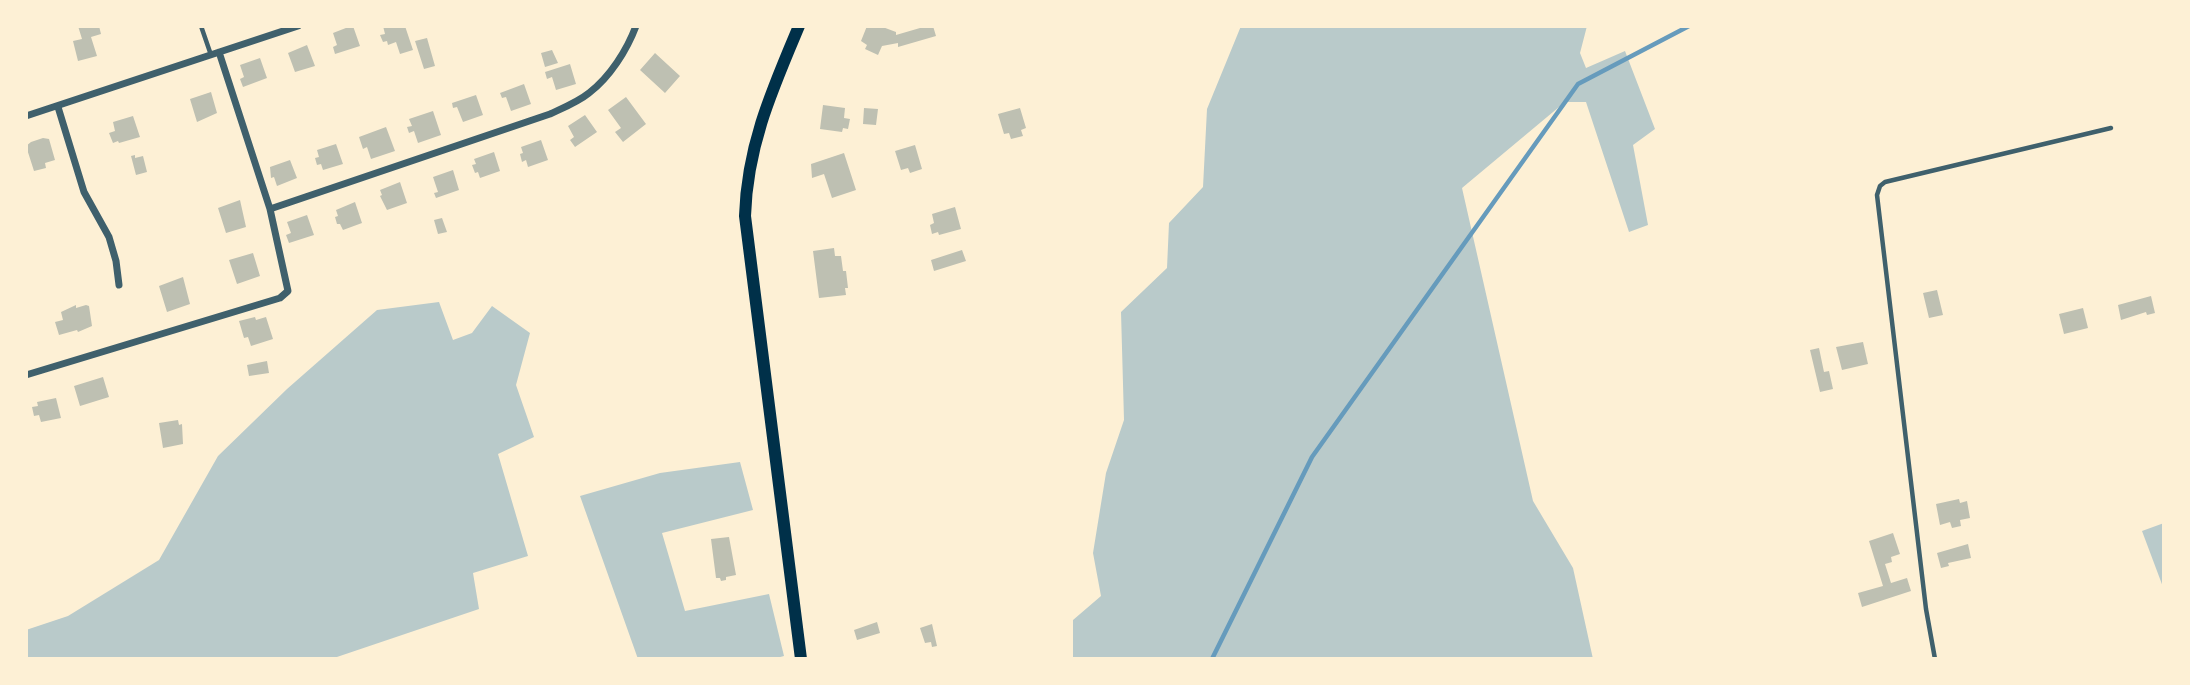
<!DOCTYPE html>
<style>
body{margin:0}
#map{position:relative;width:2190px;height:685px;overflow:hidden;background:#fdf0d5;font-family:Karla,sans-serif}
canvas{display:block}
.frame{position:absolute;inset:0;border:28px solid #fdf0d5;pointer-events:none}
</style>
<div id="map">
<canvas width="2190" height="685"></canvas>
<div class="frame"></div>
</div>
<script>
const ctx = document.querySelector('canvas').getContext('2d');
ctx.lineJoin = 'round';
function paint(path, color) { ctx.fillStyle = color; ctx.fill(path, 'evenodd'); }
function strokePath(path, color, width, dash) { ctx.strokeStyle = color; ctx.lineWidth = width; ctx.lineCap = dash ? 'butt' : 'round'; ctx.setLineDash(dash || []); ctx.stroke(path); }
const green = new Path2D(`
 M1241 26H1587L1580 53 1586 68 1625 51 1655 129 1633 145 1648 225 1629 232 1586 102H1565L1462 188 1533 501 1573 568 1593 659H1073V620L1101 596 1093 553 1106 473 1124 420 1121 312 1167 268 1169 223 1203 187 1207 109Z
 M439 302 453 340 472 333 492 306 530 333 516 385 534 437 498 454 528 556 473 573 479 609 331 659H26V630L68 616 159 560 218 456 287 389 377 310Z
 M740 462 753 510 662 533 685 611 769 594 784 656 773 659H638L580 496 660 473Z
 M2164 523V587H2163L2142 531Z`);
const stream = new Path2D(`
 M1212 659 1312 457 1578 84 1689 26`);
const building = new Path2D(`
 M78 26H99L101 34 91 37 97 56 78 61 73 41 82 39Z
 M351 26H353L360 46 335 54 333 47 337 45 333 33Z
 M383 26H405L413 50 400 54 396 42 388 45 387 41 383 42 380 35 385 34Z
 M867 26H880L896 32V35L920 28V26H933L936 36 898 47V43L882 46 878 55 865 49 867 45 861 41Z
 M427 38 435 66 424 69 415 41Z
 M307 45 315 66 295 72 288 53Z
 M552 50 558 63 545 67 541 53Z
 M655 53 680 76 665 93 640 70Z
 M260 58 267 78 243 87 240 79 244 77 240 65Z
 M570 64 576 84 556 90 552 77 547 79 545 72Z
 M524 84 531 104 511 111 506 97 502 98 500 93Z
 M211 92 217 113 197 122 190 99Z
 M476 95 483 115 463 122 457 107 453 108 452 103Z
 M626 97 646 124 623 142 615 132 621 128 608 110Z
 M823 105 845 108 844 118 850 119 848 129 843 128 842 132 820 129Z
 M864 108 878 109 876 125 863 124Z
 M1020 108 1026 128 1021 130 1023 136 1011 139 1009 133 1004 134 998 114Z
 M433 111 441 135 418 143 414 131 409 133 407 127 412 126 409 119Z
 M585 115 597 132 575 147 570 140 574 137 568 126Z
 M133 116 140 137 119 143 118 141 113 143 109 133 115 131 113 122Z
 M386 127 395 151 371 159 367 147 363 149 359 137Z
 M43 138 49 139 55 160 45 163 46 168 34 171 26 146 31 142Z
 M541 140 548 160 528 167 526 160 522 162 520 154 523 153 521 147Z
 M336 144 343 164 323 170 321 164 317 165 315 158 319 157 317 150Z
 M915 145 922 169 910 173 908 168 901 170 895 151Z
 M494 152 500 171 480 178 478 172 475 173 472 165 476 164 474 159Z
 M844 153 856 190 832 198 824 174 812 178 811 164Z
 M135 155V158L143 156 147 172 136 175 131 156Z
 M290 160 297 178 277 186 274 177 271 178 270 167Z
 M453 170 459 190 436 198 434 193 438 192 433 177Z
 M400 182 407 203 387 210 380 196 382 195 380 190Z
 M240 200 246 227 226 233 218 208Z
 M355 202 362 223 343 230 340 224H337L335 217 338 216 336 210Z
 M955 207 961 229 939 235 938 232 932 234 930 225 934 223 932 214Z
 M307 215 314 235 289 243 286 235 291 233 287 222Z
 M442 218 447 232 438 234 434 220Z
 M834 248 835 256H841L843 271H846L848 288H845L846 295 819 298 813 251Z
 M962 250 966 261 934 271 931 260Z
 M253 253 260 276 237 284 229 260Z
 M183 277 190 304 167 312 159 286Z
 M1937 290 1943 315 1929 318 1923 293Z
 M2151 296 2155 313 2147 315 2146 312 2121 320 2118 305Z
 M76 305V308L86 305 89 306 92 326 78 332 77 330 59 335 55 322 63 320 61 312Z
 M2083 308 2088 328 2064 334 2059 314Z
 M255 317 256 320 266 317 273 339 251 346 248 337 244 338 239 321Z
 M1863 342 1868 364 1842 370 1836 347Z
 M1819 348 1824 372 1829 371 1833 389 1820 392 1810 350Z
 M267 361 269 373 249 376 247 365Z
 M103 377 109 397 80 406 74 386Z
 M56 398 61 418 41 422 39 415 34 416 32 407 38 406 37 402Z
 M178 420 179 425 182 424 183 444 163 448 159 423Z
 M1959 499 1960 503 1967 501 1970 518 1960 520 1961 526 1952 528 1950 522 1940 525 1936 504Z
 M1893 533 1900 554 1891 557 1892 562 1885 564 1891 583 1907 578 1911 591 1862 607 1858 593 1883 586 1869 541Z
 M729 537 736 575 726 577V580L721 581 720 578H716L711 539Z
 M1968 544 1971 558 1948 563 1949 566 1941 568 1937 553Z
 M877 622 880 633 857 640 854 630Z
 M932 624 937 646 932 647 931 642 925 643 920 628Z`);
const service = new Path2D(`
 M201 26 211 55
 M1935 659 1926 609 1877 195 1880 186 1885 182 2111 128`);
const minor = new Path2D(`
 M58 107 84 192 109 237 116 261 119 285
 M26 116 298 26
 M270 209 550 114C563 108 578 102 589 93 610 77 627 50 636 26
 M26 375 280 298 288 291 270 209 219 52`);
const secondary = new Path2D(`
 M799 26C772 90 747 146 745 216L801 659`);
paint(green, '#b9caca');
strokePath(stream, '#669bbc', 4.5);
paint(building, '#bec0b2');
strokePath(service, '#3f606c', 4.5);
strokePath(minor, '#3f606c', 7);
strokePath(secondary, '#003049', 12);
</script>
